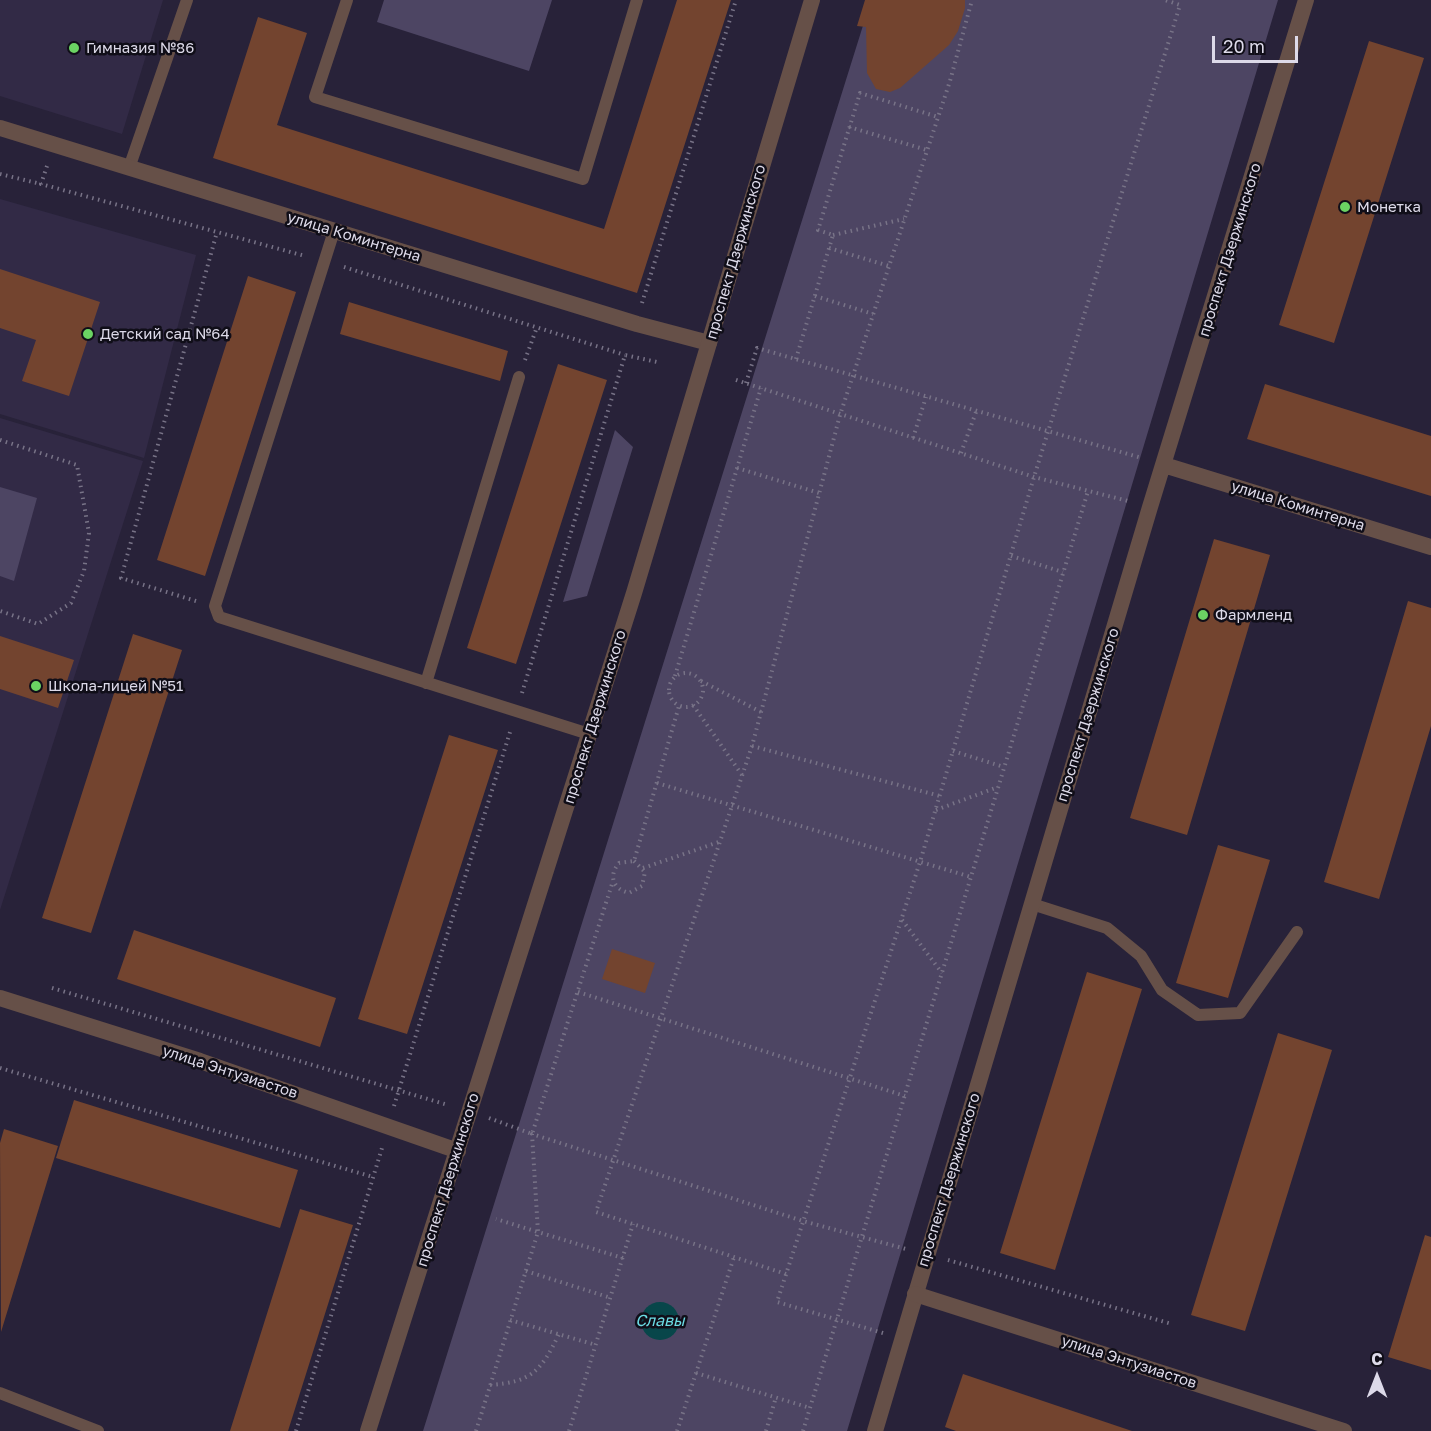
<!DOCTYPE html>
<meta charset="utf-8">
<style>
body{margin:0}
#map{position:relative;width:1431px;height:1431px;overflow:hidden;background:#282239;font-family:"Golos Text",sans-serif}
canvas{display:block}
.north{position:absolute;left:1347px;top:1347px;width:60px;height:60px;-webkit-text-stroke:4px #100e18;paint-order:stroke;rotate:0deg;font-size:16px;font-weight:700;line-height:24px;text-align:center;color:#dddae9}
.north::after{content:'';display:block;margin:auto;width:21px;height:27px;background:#dddae9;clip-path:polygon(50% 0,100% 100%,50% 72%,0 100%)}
.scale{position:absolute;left:1212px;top:36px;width:86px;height:27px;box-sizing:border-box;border:3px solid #dddae9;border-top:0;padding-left:8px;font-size:18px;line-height:21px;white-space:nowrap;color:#dddae9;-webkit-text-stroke:4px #100e18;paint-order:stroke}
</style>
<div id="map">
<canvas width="1431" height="1431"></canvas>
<div class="north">С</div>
<div class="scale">20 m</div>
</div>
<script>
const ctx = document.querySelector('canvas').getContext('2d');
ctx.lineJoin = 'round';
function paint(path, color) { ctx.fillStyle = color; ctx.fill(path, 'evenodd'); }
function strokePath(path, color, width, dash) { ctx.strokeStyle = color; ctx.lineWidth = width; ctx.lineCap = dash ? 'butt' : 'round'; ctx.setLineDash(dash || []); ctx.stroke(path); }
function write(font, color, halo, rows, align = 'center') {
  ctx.font = font + ' "Golos Text",sans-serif'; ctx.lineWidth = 5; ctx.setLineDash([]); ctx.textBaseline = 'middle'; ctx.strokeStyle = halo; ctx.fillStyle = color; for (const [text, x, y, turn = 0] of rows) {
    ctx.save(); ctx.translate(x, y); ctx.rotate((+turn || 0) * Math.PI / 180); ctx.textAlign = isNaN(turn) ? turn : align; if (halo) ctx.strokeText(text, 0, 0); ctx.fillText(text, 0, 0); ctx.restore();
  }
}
const built = new Path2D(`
 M0 0H163L122 134 0 96Z
 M0 199 196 255 144 458 0 414Z
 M0 418 143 461 0 910Z`);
const green = new Path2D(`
 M384 0H552L529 71 377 22Z
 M871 0H1278L847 1431H423Z
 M615 430 633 447 587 596 563 602Z
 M0 487 37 498 14 581 0 576Z`);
const water = new Path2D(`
 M641 1321a19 19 0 1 1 38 0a19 19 0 1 1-38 0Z`);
const building = new Path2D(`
 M677 0H731L637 293 213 158 258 17 307 33 277 125 604 229Z
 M865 0H965V8L958 31 949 45 900 88 890 92 876 89 867 73 866 27 857 26Z
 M1369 41 1424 58 1334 343 1279 325Z
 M0 269 100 302 69 396 22 381 36 340 0 328Z
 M248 276 296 292 205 576 157 560Z
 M349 302 508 351 500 381 340 334Z
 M558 364 607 380 516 664 467 648Z
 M1265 384 1431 436V496L1247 439Z
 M1214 539 1270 555 1187 835 1130 818Z
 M1408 601 1431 608V726L1379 899 1324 882Z
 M133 634 182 650 91 933 42 918Z
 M0 636 74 660 58 708 0 689Z
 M449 735 498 750 407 1034 358 1019Z
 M1218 845 1270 860 1228 998 1176 983Z
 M134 930 336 998 320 1047 117 979Z
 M612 949 655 963 645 993 602 979Z
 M1087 972 1142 989 1055 1270 1000 1253Z
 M1278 1033 1332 1050 1245 1331 1191 1315Z
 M74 1100 298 1170 280 1228 56 1158Z
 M4 1129 58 1146 1 1332 0 1143Z
 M300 1209 353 1225 288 1431H230Z
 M1425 1235 1431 1237V1370L1388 1357Z
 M963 1374 1132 1431H956L945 1427Z`);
const path = new Path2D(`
 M849 127 927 150
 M47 166 41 184 305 256
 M0 174 41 184
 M833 235 904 219
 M829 248 889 266
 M344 267 625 355
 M815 296 873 314
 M642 303 736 0
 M796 359 833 235 818 230 860 93 938 117
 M525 360 537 327
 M736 380 1034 477 1128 501
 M746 383 757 348 1142 458
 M913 438 926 397
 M0 440 77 465 89 533 84 571 71 603 38 624 0 611
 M961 453 976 412
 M737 468 819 493
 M1011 556 1063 572
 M196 601 121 578 217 232
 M669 690a17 17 0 1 1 34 0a17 17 0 1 1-34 0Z
 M675 676 761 388
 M701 681 761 712
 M522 693 625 355 657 362
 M693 705 742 775
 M752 746 940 796
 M953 751 1004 767
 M657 783 971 877
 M936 810 998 787
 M634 861 645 872 642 886 629 893C613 889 608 876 619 863L634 861 679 706
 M643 868 719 842
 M902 920 942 973
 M52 988 448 1105
 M578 992 905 1096
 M0 1068 373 1177
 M394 1106 511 729
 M489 1118 532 1134 613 881
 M623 1258 538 1232 532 1134 803 1221 906 1249
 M948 1260 1172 1324
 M526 1271 611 1298
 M786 1274 596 1212 752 746 840 415 950 81 972 0
 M510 1320 596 1345
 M883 1333 777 1302 920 862 1034 477 1180 5 1165 0
 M696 1373 810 1408
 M490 1385C532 1382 541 1371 559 1334
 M296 1431 382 1148
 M476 1431 538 1232 496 1219
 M569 1431 633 1224
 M677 1431 734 1257
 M766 1431 776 1397
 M803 1431 1088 491`);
const service = new Path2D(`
 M347 0 315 97 583 179 637 0
 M129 168 187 0
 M334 231 215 606 219 617 589 734
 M426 683 519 377
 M1032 904 1107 928 1141 956 1162 990 1198 1015 1240 1013 1297 932
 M0 1393 98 1431`);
const minor = new Path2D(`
 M0 128 637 324 709 343
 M1164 465 1431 547
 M875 1431 1150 507 1306 0`);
const tertiary = new Path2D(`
 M0 998 200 1061 458 1151
 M915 1294 1344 1431
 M368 1431 634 593 812 0`);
const markers = [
 [74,48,6,"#6bd363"],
 [1345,207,6,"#6bd363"],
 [88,334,6,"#6bd363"],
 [1203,615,6,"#6bd363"],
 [36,686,6,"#6bd363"]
];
const poiNames = [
 ["Гимназия №86",86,48],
 ["Монетка",1357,207],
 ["Детский сад №64",100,334],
 ["Фармленд",1215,615],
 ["Школа-лицей №51",48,686]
];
const streetNames = [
 ["улица Коминтерна",354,237,17],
 ["проспект Дзержинского",1230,250,-73],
 ["проспект Дзержинского",736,252,-74],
 ["улица Коминтерна",1298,506,17],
 ["проспект Дзержинского",1088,715,-73],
 ["проспект Дзержинского",595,717,-73],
 ["улица Энтузиастов",230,1072,18],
 ["проспект Дзержинского",448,1180,-73],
 ["проспект Дзержинского",949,1180,-73],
 ["улица Энтузиастов",1129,1362,18]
];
const waterNames = [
 ["Славы",660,1321]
];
paint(built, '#322a46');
paint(green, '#4d4563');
paint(water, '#08464a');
paint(building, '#73442f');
strokePath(path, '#787387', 4, [1.5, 4.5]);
strokePath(service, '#665048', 12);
strokePath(minor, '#665048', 16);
strokePath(tertiary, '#665048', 16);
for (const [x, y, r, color] of markers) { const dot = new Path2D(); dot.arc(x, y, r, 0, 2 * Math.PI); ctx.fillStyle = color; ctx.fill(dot); strokePath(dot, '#100e18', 2); }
write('15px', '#dddae9', '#100e18', poiNames, 'left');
write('15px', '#dddae9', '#100e18', streetNames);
write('italic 16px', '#6bdbe3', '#100e18', waterNames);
</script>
